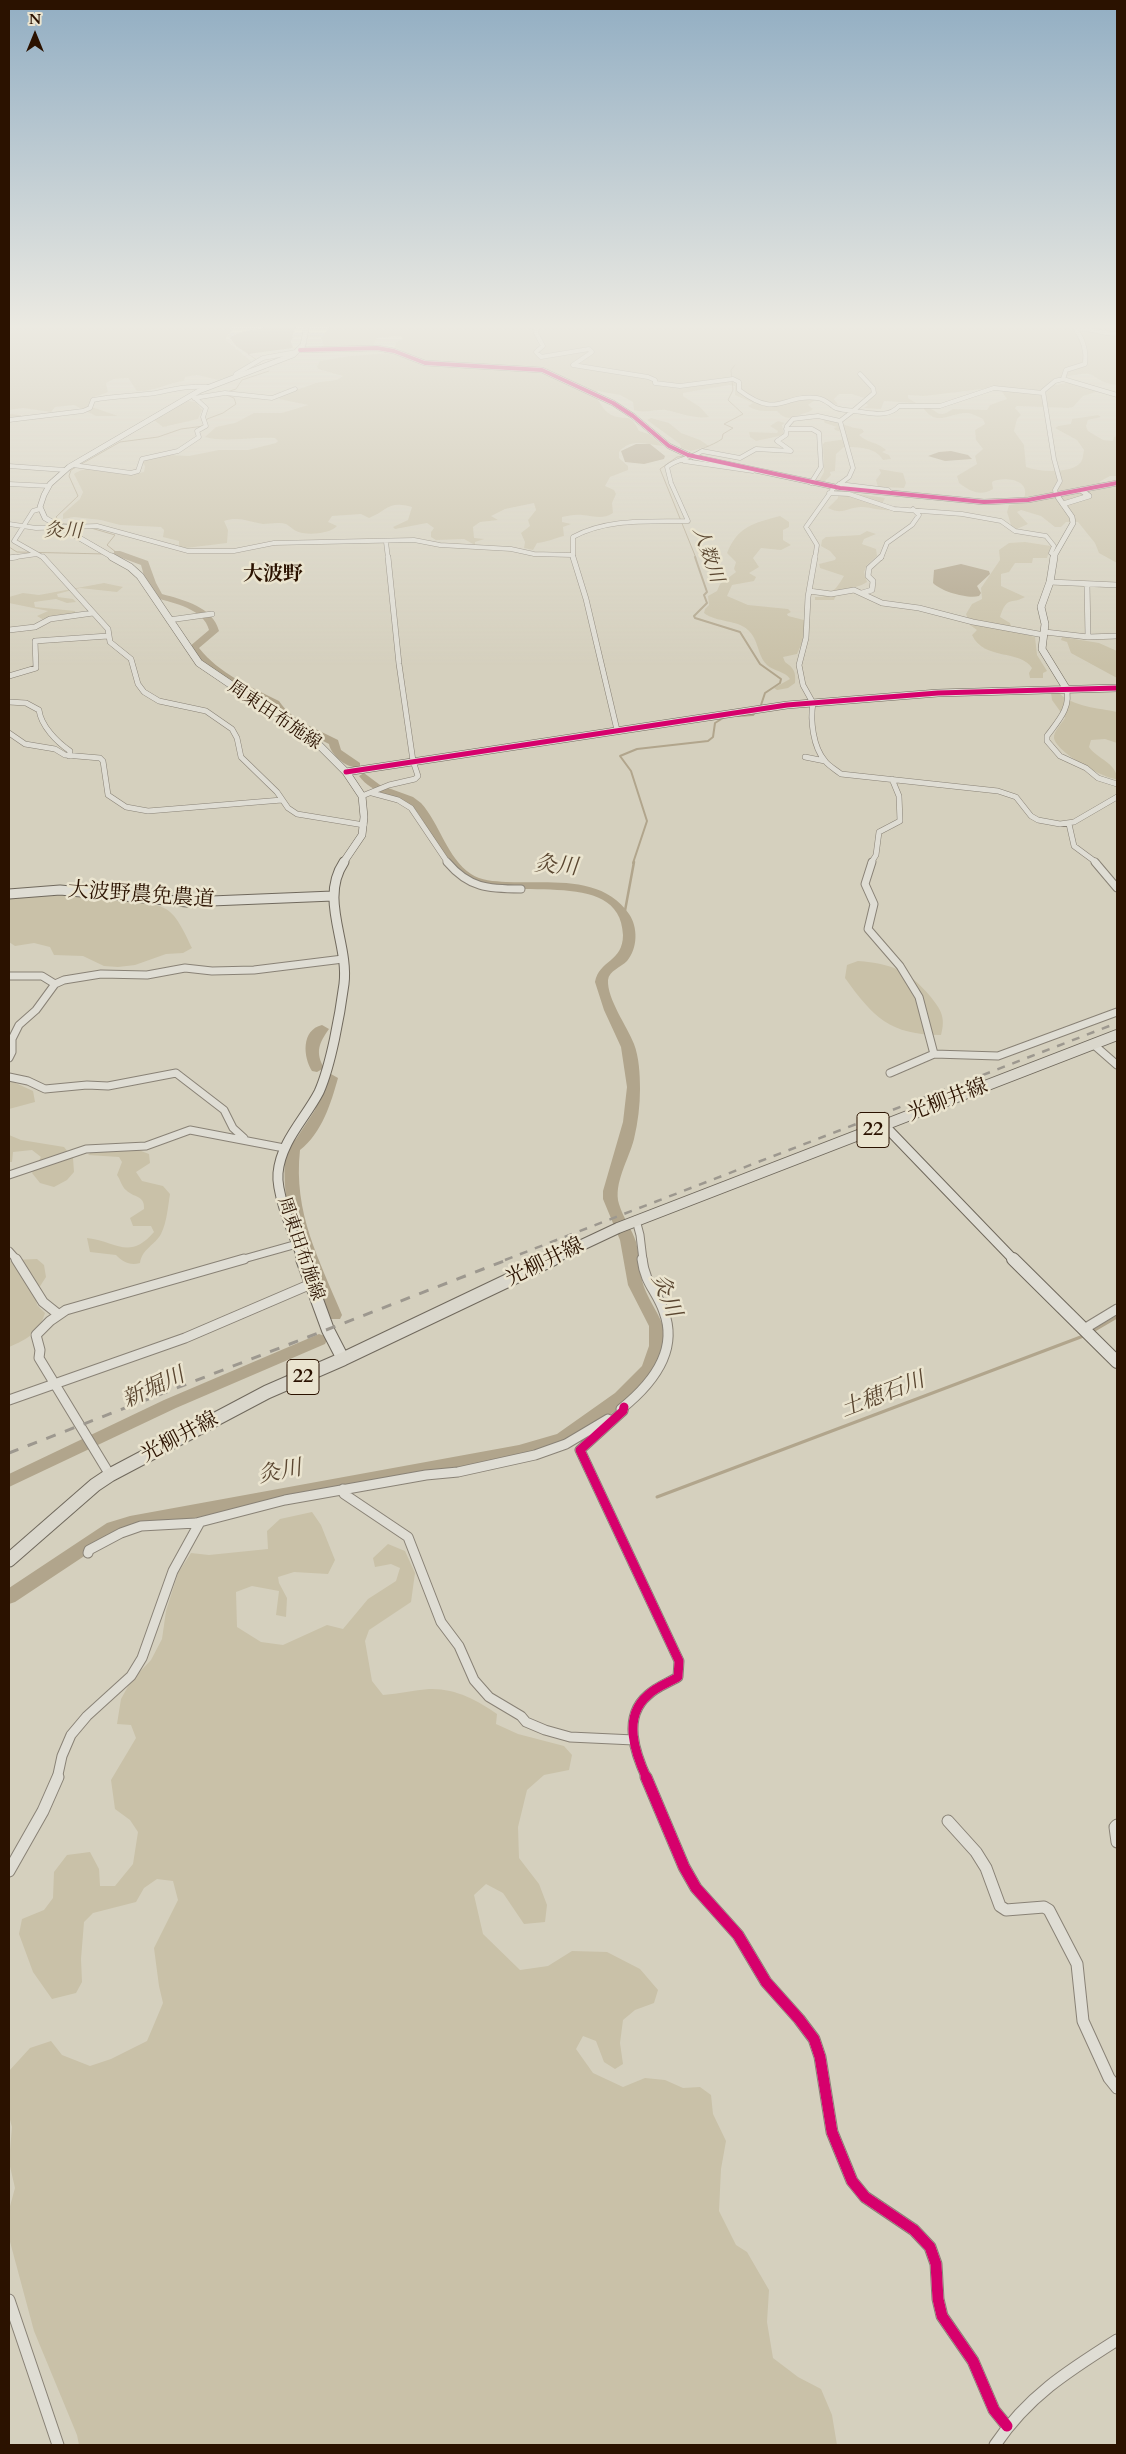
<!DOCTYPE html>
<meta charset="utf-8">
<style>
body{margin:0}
#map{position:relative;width:1126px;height:2454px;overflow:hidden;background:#d5d0be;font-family:Cardo,serif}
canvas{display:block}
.frame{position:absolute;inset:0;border:10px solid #2b1200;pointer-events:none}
.north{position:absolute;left:10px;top:10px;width:50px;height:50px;-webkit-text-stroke:4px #eae4cf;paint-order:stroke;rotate:0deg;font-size:14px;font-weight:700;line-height:20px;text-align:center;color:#2b1200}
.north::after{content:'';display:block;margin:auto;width:18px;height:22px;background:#2b1200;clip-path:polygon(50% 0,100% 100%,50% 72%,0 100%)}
</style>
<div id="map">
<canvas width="1126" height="2454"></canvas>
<div class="frame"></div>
<div class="north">N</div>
</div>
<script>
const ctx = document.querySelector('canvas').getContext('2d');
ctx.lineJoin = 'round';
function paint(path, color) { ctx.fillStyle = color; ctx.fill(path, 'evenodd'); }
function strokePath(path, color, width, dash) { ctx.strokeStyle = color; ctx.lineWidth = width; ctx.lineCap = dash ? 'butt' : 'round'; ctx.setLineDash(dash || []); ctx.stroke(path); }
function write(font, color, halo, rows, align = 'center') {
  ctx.font = font + ' Cardo,"Noto Serif JP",serif'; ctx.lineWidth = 5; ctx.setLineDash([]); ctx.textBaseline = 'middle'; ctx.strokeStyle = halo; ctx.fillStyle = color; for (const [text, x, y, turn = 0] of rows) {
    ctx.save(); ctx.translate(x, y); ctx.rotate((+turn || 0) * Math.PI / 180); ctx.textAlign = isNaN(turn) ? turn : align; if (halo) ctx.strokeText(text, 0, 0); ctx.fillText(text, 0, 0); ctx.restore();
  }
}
const green = new Path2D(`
 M9 324H234L229 326 232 331 226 337V340L252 362 231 376 218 380 197 375 185 377 184 381C168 383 153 392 137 391L128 378 114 379 106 383 108 392 92 398 89 406 118 416H96L74 405 55 407 51 412 23 408 9 410 10 414 21 415V418L9 422Z
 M333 324H1117V385C1106 384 1101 381 1092 375 1085 371 1063 378 1054 379L1050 382C1057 388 1061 382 1070 383 1079 384 1090 388 1099 391L1083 396 1073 407 1068 408 1017 406 1015 408 1021 415 1017 419 1014 431 1024 445 1026 467C1039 472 1072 474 1081 462 1083 459 1083 454 1084 450L1077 440 1055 428 1058 426 1071 424 1072 419 1098 415 1101 417 1088 420 1086 426 1088 431 1103 440 1113 441 1114 437 1117 436V476H1110L1099 482 1117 485V563L1099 553 1095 543 1078 522H1066L1061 527H1055L1041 516 1021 510 1017 512 1028 524 1017 529 1012 528 1007 512 1009 505 1022 503C1022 500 1024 498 1025 495 1028 478 1001 477 992 482L993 489C980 497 970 491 959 483L957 476 977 464 975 456 983 449 976 440 975 430 985 424 983 419C978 417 974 414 968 413 950 412 936 429 922 406 939 408 935 421 953 409L987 410 990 405 1007 399 1002 392 1008 391 999 387 924 396 908 395V398L916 403 884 401 881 409 864 408 868 405 864 403 870 400 852 394H839L834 399 838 405C824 401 823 393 808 405L813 409C808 413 807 412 802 414 792 418 786 421 777 411 767 411 757 412 748 406L753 403 735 395V386L729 385 683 393V396L700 407 709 417C694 419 680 413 666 410 654 409 647 414 634 410L633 402 620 395 598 391 595 396C601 403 604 413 614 416 628 421 630 412 639 431L649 434 663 446C648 445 631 437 619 452V458L628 466V470L610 477 605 486 614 490 616 494 612 503 613 513C602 520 594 516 582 515 576 514 568 516 562 517V522L571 524 563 527 564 536C555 538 548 542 537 543L533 550 524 548 525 542 521 533 530 526 528 520 536 510 534 503 505 509 491 516 498 520 480 522 473 527 474 538 484 539 475 542V545L464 539 436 540 431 537V532L434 528 427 523 395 529 393 527 408 520 412 507C388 500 387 511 369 518L361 514 332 516 328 522 337 526C330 534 306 536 296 531 292 529 290 526 286 524 279 522 270 524 263 524 249 522 239 516 224 521L228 530 227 543 186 548 179 547V541L163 537 164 530 161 527 120 525 101 520 74 517 63 519V514L80 499 83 492 74 474C93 460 121 478 144 472L145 466 142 462 146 459 169 455 189 456 219 450H248L276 443 278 441 275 438C252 436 227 443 205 437L216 427 235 423 254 413H282L308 405 279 399 282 395C293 391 305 387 316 383 325 380 335 383 343 376L318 369 317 366 320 361 350 356 404 352 395 347 396 342 403 339 400 336 377 338 373 346 324 347 321 338Z
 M188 401 196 402 202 410 198 419 163 427 154 420Z
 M651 418 669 423 681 433 700 440 709 446 691 451 681 448 680 444 647 420Z
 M822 418C836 420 848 428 862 429L864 432 859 435C867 443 878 442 886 450L882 452 889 455 891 459 883 460C876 447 857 447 844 447L836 454 835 471 830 472 831 475 825 481H819L824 472 823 444 825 442 847 439 845 433 835 430 834 428 837 427 825 423Z
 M778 421 785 423 782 425 784 435 756 441 750 437 749 432 777 433 778 431 770 426Z
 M879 469 903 473 906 483 904 488 878 487 876 480 881 473Z
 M838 491 885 498 882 504 891 510C881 511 873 508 863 507 849 506 844 516 828 508L838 498Z
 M780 516 789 522V527L783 530V540L791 545 781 550 761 548 753 558 759 567 749 573 756 577 754 581 732 585 727 596 748 605 788 609 791 612 787 614 788 616 804 620V638L797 654 783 657 785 662C794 668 796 672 795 683L788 688 777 690 774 688 790 679C785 671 773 671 767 665 757 655 759 640 748 630 736 619 717 623 704 613L705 609 709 605 708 596 717 591 720 584 736 572 734 569 736 562 727 553C738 526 754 523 780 516Z
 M867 531 876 534 864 539 862 544 876 549 877 556 867 565 864 572 867 582C856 590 839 586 834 600H815V597C830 598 837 588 844 576L820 568 819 564 835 560 836 558 830 551 821 546 822 540 826 537 860 535Z
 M1025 542 1051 546 1047 558H1033L1032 563H1015L1009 572 1001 574V586L1025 597C1011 605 1007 595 1000 617L1010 623 1012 630 1035 637 1037 655 1047 671 1043 673V678H1030L1029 673 1032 668C1020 649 984 661 972 635L977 630 970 625 966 614 972 604 982 599 981 588 1000 560 999 550 1009 543Z
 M104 583 123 587 117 592 80 588 57 594 58 597 73 599 76 602 67 603 56 599 34 602 35 607 75 611V614L42 619 37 616 48 611 9 603V597L23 593 39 595Z
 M1062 637 1099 643 1117 651V678L1071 653 1067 642 1061 640Z
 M1051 693H1059C1073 707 1099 708 1117 712V743L1105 739 1091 740 1089 747C1097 759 1117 763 1117 779 1104 779 1056 752 1054 738 1053 732 1062 723 1065 718L1052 700Z
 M40 895C70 895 141 895 166 909 178 916 186 936 192 948L183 953 166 954 135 965 118 967 104 966 83 956 54 955 50 947 34 943 15 946 9 942V899Z
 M858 961C892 964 908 970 930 996 941 1010 946 1017 941 1035 890 1035 873 1017 845 978L847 965Z
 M9 1080 33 1091 35 1102 9 1109Z
 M9 1135 21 1140 64 1147 73 1158 74 1172 67 1180 54 1187 40 1183 32 1173 41 1157 32 1150 13 1152 12 1162H9Z
 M136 1149 149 1154 150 1163 136 1172 142 1181 163 1186 170 1194C168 1206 167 1222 161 1234 155 1245 142 1249 140 1263 130 1266 123 1262 116 1255L90 1252 87 1238C116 1241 129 1261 154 1232L151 1226H133L130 1218 144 1209C145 1195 134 1198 126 1190 122 1187 120 1179 117 1175L122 1162 119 1157 88 1155 93 1150Z
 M37 1259 44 1265 46 1277 35 1294 37 1305 45 1313C39 1333 26 1340 9 1347V1262L12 1260Z
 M312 1512 321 1525 335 1560 328 1574 294 1572 278 1577 279 1583 287 1598 286 1617 276 1615 279 1591 252 1586 236 1592 237 1627 261 1642 283 1645 327 1625 343 1629 368 1599 396 1581 400 1568 391 1564 375 1567 373 1558 388 1544 405 1551 415 1573 411 1602 369 1630 365 1641 372 1681 383 1695C399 1694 414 1690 429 1689 455 1688 477 1700 497 1714L496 1724 518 1734 564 1746 572 1755 569 1770 544 1775 527 1790 518 1827 519 1858 539 1884 547 1905 545 1922 524 1924 503 1893 486 1884 474 1895 483 1934 520 1970 548 1966 572 1951 607 1952 640 1969 658 1990 654 2003 635 2010 623 2020 620 2043 623 2064 615 2069 604 2062 596 2041 583 2036 576 2049 593 2073 623 2087 645 2078 665 2080 683 2088 700 2087 711 2095 713 2114 726 2141 721 2169 719 2211 736 2245 747 2252 769 2290 767 2322 773 2358 798 2377 821 2389 832 2415 837 2445H79L77 2435 34 2331 9 2238V2210L15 2188 9 2162 12 2127 9 2116V2071L30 2048 51 2041 62 2055 90 2066 111 2059 147 2041 163 2003 159 1986 154 1948 178 1900 173 1881 157 1879 144 1888 136 1902 93 1913 84 1922 81 1959 82 1982 76 1993 52 1999 33 1972 19 1934 22 1919 44 1910 53 1898 54 1872 67 1855 90 1852 99 1869 100 1886H115L133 1864 138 1832 130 1820 115 1809 111 1780 136 1738 131 1725 117 1724 121 1699 131 1681 151 1660 162 1639 166 1611 178 1573 191 1553 209 1555 268 1549 267 1531 280 1519Z`);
const water = new Path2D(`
 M273 324 296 325 291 342 293 348 248 354 236 346 230 338C241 328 260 332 273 324Z
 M636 444H650L665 456 664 459 644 464 625 462 621 451Z
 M951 451 968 455 972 459 945 461 928 456 939 452Z
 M961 564 989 571 990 574 977 586 981 593 979 596C968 599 942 592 933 583L934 570Z`);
const streamFar3 = new Path2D(`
 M251 353 248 354 257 360
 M1095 387 1117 393
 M227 392 236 389 242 380 269 371
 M692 455C698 449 712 446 722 439L723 434 733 428 724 424 743 414 728 400 733 390 731 370 735 365
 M687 456 677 457 660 469 696 558
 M79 526 60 523 56 517 78 496 69 476 71 470 120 442 158 437 181 429 204 426 207 419 223 413 236 404 234 398 224 394
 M91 528 115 535 107 545 117 553
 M9 539V544
 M9 547 17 552 106 554`);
const streamFar2 = new Path2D(`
 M695 557 707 592 704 595 707 603 694 616 695 618 740 632 760 664 781 679 780 683 765 693 760 708
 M738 716 753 715 756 712
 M633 863 647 821 631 771 620 756 637 749 708 741 713 737 715 723 723 718`);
const streamFar1 = new Path2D(`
 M624 916 634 862`);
const stream = new Path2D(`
 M1093 1331 1117 1317
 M657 1497 1086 1335`);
const river = new Path2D(`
 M114 551H120L148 561 156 583 162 594C184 600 213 607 219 631L199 648C220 674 249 686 279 701 292 721 317 729 338 740L341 750 360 763V767C348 770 331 755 329 744 309 733 284 725 271 705 238 688 211 678 189 647L209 630C204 609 174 603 156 598L146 583 141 565 114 555Z
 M364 773 380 785 413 797 421 803C440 824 447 858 471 874 481 881 494 881 506 882 548 884 602 874 629 914 638 927 638 948 627 961 621 967 609 971 608 980 607 999 627 1026 634 1044 639 1057 640 1074 640 1089 640 1105 638 1122 634 1139 629 1159 613 1184 619 1204 623 1218 632 1229 636 1242 640 1257 639 1272 644 1287 654 1313 674 1329 662 1359 650 1386 594 1431 567 1443 552 1450 535 1453 519 1457L130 1530 119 1533 15 1602 9 1604V1588L107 1523 130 1516 519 1445 557 1434 615 1393 642 1366 649 1346V1326L628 1285 620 1240 603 1199V1191L623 1122 627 1087 621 1047 604 1010 595 982C599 960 623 962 623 935 621 864 503 904 463 880 438 864 432 829 414 808 395 794 373 795 359 776Z
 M322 1025 329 1029C319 1043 315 1052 324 1068L317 1072 312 1071C303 1057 301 1030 322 1025Z
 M331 1074 338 1078C331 1103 322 1133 300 1150 293 1213 319 1259 342 1315L340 1319H328L326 1315C303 1257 278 1212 286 1148L296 1139 315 1110 324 1078Z
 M319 1334 325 1336 327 1340 325 1344 176 1408 9 1487V1474L164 1400Z`);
const streetFar4 = new Path2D(`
 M526 324 537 329 536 333 543 346 536 352 541 357 589 349 592 352 573 365 648 377 655 380V383L680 386 733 379 739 382V390C779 420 781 394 817 398 825 399 828 403 834 407 839 410 847 410 853 411L840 421
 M1075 328C1090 328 1102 334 1117 334
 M860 374 873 388 874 393 853 411C868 412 888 419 899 406H940L994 388 1043 393
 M235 377 236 374 263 358 296 352
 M1063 379 1066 370 1085 364C1087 350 1083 339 1075 328
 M194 398 225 393 272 398 295 389
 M9 420 83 411 90 408 93 400C113 396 134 396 155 393 176 389 185 386 208 387
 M786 429H812L819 433 821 467 811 483
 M684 461 753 471
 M73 465 131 473 138 471 142 459 178 451 199 437 197 431 206 426 203 417 206 408 195 398
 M9 466 65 470
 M9 484 49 486
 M839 484 888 490 891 493
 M837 486 849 477 853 468 840 421
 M829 493 849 494 894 509 962 514 1001 521 1015 531 1046 536 1054 546 1051 553 1055 554
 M1056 494 1055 490 1060 481 1054 459 1043 391 1055 381 1063 379 1117 395
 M40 509 33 511 14 541 44 558
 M9 524 36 528 97 526 188 551H234L274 543 414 540 440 545 511 549 534 554 572 555
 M386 542 388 558
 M9 558 37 554
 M573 558V537C608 518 649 522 688 521L671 483 667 467C678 458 691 459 702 451L740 458 756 449 791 451 777 441 786 435 787 426 793 419 818 416 840 421
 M815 558 817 545 806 527 833 489
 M881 558 887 543 912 525 919 515 913 509`);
const streetFar3 = new Path2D(`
 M43 557 108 629 110 642 131 659 138 684 144 692 159 701 206 711 232 729 237 738 241 757 277 792 288 808 297 814 364 825
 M573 557 586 599 617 730
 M815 557 808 597 806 638 799 665 803 685 813 703C810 720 813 747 825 761 829 766 836 770 841 774L998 791 1016 797 1031 816 1038 820 1060 824 1074 822 1117 797
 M9 558 16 557
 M1050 582 1117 585
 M1087 584 1088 637
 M809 591 831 594 854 590 882 603 919 608 973 622 1044 635
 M862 593 872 590 873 581 868 576 869 568 881 557
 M169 620 212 614
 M9 630 35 627 50 619 93 613
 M1045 632 1088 637 1117 636
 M9 676 36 668 35 641 108 636
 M1066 688C1072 707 1058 721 1047 736V741L1060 756 1086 768 1098 778 1117 784
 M9 702 26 703 39 710C41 726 57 742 70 751L69 756
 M9 733 25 744 55 749 65 755 100 758 103 761 108 795 126 807 148 811 282 800
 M805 757 825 761
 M372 793 398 800 411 808 448 863
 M362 796 389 785 415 779 418 776 413 761 399 664 388 557
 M1069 824 1074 846 1097 863
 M871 863 876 855 879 832 900 821 899 796 892 779`);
const streetFar2 = new Path2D(`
 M447 862C469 888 488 889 521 889
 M872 862 865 884 874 904 868 929 900 966 919 997 934 1054
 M1095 862 1117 888
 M9 976H42L55 984
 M1093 1044 1117 1065
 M9 1058 12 1052V1039L19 1025 36 1010 55 984 64 980 101 974 147 975 185 968 212 971 254 970 343 959
 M890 1073 934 1054 998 1056 1117 1012
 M9 1077 28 1081 45 1089 87 1085 108 1086 176 1073 224 1110 233 1128 244 1138
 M9 1175 86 1149 146 1146 190 1130 284 1148
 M636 1220 640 1235 643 1260
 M9 1251 17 1260
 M240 1260 297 1244`);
const streetFar1 = new Path2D(`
 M16 1259 43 1302 58 1314
 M1084 1329 1117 1309
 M9 1400 185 1338 311 1284
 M624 1407 623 1411 580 1450 679 1661 678 1677C668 1683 656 1687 648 1695 622 1717 635 1753 647 1779
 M621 1409C651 1385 679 1352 664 1312 657 1291 645 1284 642 1259
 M110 1475 39 1358 40 1350 36 1335 50 1321 66 1310 244 1259
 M343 1489 344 1494 408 1537 441 1622 459 1646 474 1680 489 1697 521 1716 526 1722 545 1730 570 1737 634 1740
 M88 1553 89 1550 121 1533 141 1526 196 1523 285 1500 426 1475 458 1472 535 1455 566 1444 608 1419
 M57 1779 62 1756 71 1735 87 1716 131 1676 142 1658 173 1571 200 1522`);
const street = new Path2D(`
 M646 1777 684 1867 696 1888 738 1935 766 1982 799 2019 814 2039 820 2057 832 2132 852 2181 865 2197 914 2230 930 2247 936 2264 938 2299 942 2316 973 2361 994 2410 1007 2426
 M948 1821 976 1852 986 1868 1000 1906 1006 1910 1044 1907 1049 1910 1077 1964 1083 2021 1109 2078 1117 2088
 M1117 1825 1115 1827 1117 1842
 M9 1871 43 1811 58 1777
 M9 2300 58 2445
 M995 2445C1028 2396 1068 2371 1117 2340`);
const secondaryFar3 = new Path2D(`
 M300 350 377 348 394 351 425 363 542 370 613 403 633 416 669 446 688 455
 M694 457 840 488 984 502 1028 500 1117 483
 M1063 504 1089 496 1081 490
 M114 558 45 518 40 507 44 495 50 484 69 467 199 391 293 355 303 345 307 324
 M1053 558 1073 523 1072 517 1058 497`);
const secondaryFar2 = new Path2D(`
 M112 557 130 567 140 576 199 663 316 742 346 772 362 796 364 817 362 835 343 863
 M1054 557 1050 582 1041 607 1045 624 1042 649 1066 688
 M346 772 787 705 938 693 1117 688`);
const secondaryFar1 = new Path2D(`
 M9 894 60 890 187 902 333 896
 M884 1125 1014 1260
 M303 1260C295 1238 276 1195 278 1173 281 1141 305 1119 319 1092 331 1065 340 1014 344 984 349 943 319 899 344 862`);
const secondary = new Path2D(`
 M302 1259 328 1330 343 1359
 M1013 1259 1117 1362`);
const primaryFar1 = new Path2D(`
 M550 1260 618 1228 1117 1035`);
const primary = new Path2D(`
 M9 1560 95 1485 110 1475 267 1392 343 1359 553 1259`);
const railFar1 = new Path2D(`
 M505 1260 1117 1023`);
const rail = new Path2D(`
 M9 1453 509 1259`);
const streetBridge = new Path2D(`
 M833 489 837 486
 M1056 494 1058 497`);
const secondaryBridge = new Path2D(`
 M688 455 694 457`);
const cyclewayFar3 = new Path2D(`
 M300 350 377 348 394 351 425 363 542 370 613 403 633 416 669 446 688 455 840 488 984 502 1028 500 1117 483`);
const cyclewayFar2 = new Path2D(`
 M346 772 787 705 938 693 1117 688`);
const cyclewayFar1 = new Path2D(`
 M624 1407 623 1411 580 1450 679 1661 678 1677C668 1683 656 1687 648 1695 622 1717 635 1753 647 1779`);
const cycleway = new Path2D(`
 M646 1777 684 1867 696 1888 738 1935 766 1982 799 2019 814 2039 820 2057 832 2132 852 2181 865 2197 914 2230 930 2247 936 2264 938 2299 942 2316 973 2361 994 2410 1007 2426`);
const farStreetnames = [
 ["周東田布施線",274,716,34],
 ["周東田布施線",300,1249,71]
];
const farWaternames = [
 ["灸川",63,532,1],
 ["人数川",707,555,71]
];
const farQuarternames = [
 ["大波野",273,575]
];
const shields = [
 [873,1130,32],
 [303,1377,32]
];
const shieldNames = [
 ["22",873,1130],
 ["22",303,1377]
];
const streetNames = [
 ["大波野農免農道",141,896,4],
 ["光柳井線",948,1101,-21],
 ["光柳井線",545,1263,-26],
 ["光柳井線",180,1438,-28]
];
const waterNames = [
 ["灸川",556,867,5],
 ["灸川",665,1296,68],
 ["新堀川",154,1389,-25],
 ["土穂石川",883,1396,-21],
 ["灸川",280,1473,-11]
];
paint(green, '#c9c1a8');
paint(water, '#b1a58c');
strokePath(streamFar3, '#b1a58c', 1);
strokePath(streamFar2, '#b1a58c', 2);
strokePath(streamFar1, '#b1a58c', 2.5);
strokePath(stream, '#b1a58c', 3);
paint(river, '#b1a58c');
strokePath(streetFar4, '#898276', 5);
strokePath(streetFar3, '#898276', 6);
strokePath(streetFar2, '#898276', 9);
strokePath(streetFar1, '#898276', 11);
strokePath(street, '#898276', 13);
strokePath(secondaryFar3, '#70695d', 6);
strokePath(secondaryFar2, '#70695d', 8);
strokePath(secondaryFar1, '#70695d', 11);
strokePath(secondary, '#70695d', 14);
strokePath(primaryFar1, '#70695d', 12);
strokePath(primary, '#70695d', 15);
strokePath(streetFar4, '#dfddd4', 4);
strokePath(streetFar3, '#dfddd4', 5);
strokePath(streetFar2, '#dfddd4', 7);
strokePath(streetFar1, '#dfddd4', 9);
strokePath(street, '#dfddd4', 11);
strokePath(secondaryFar3, '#dfddd4', 5);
strokePath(secondaryFar2, '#dfddd4', 7);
strokePath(secondaryFar1, '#dfddd4', 9);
strokePath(secondary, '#dfddd4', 12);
strokePath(primaryFar1, '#dad7cc', 10);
strokePath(primary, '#dad7cc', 13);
strokePath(railFar1, '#9d988f', 2.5, [8, 8]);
strokePath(rail, '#9d988f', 3, [10, 10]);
strokePath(streetBridge, '#898276', 5, []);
strokePath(secondaryBridge, '#70695d', 6, []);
strokePath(streetBridge, '#dfddd4', 4);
strokePath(secondaryBridge, '#dfddd4', 5);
strokePath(cyclewayFar3, '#d6006c', 4);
strokePath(cyclewayFar2, '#d6006c', 5);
strokePath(cyclewayFar1, '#d6006c', 9);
strokePath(cycleway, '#d6006c', 11);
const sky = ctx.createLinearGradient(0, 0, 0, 667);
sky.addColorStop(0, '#92aec3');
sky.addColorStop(0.49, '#eceae2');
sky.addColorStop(1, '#eceae200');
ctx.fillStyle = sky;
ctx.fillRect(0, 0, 1126, 667);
write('18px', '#2b1200', '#eae4cf', farStreetnames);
write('italic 19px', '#5a4630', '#eae4cf', farWaternames);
write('bold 20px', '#2b1200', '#eae4cf', farQuarternames);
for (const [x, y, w] of shields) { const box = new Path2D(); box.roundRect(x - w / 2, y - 17.5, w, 35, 4); ctx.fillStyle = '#eae4cf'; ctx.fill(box); strokePath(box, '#2b1200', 1); }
write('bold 20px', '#2b1200', null, shieldNames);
write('21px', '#2b1200', '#eae4cf', streetNames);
write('italic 22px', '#5a4630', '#eae4cf', waterNames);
</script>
